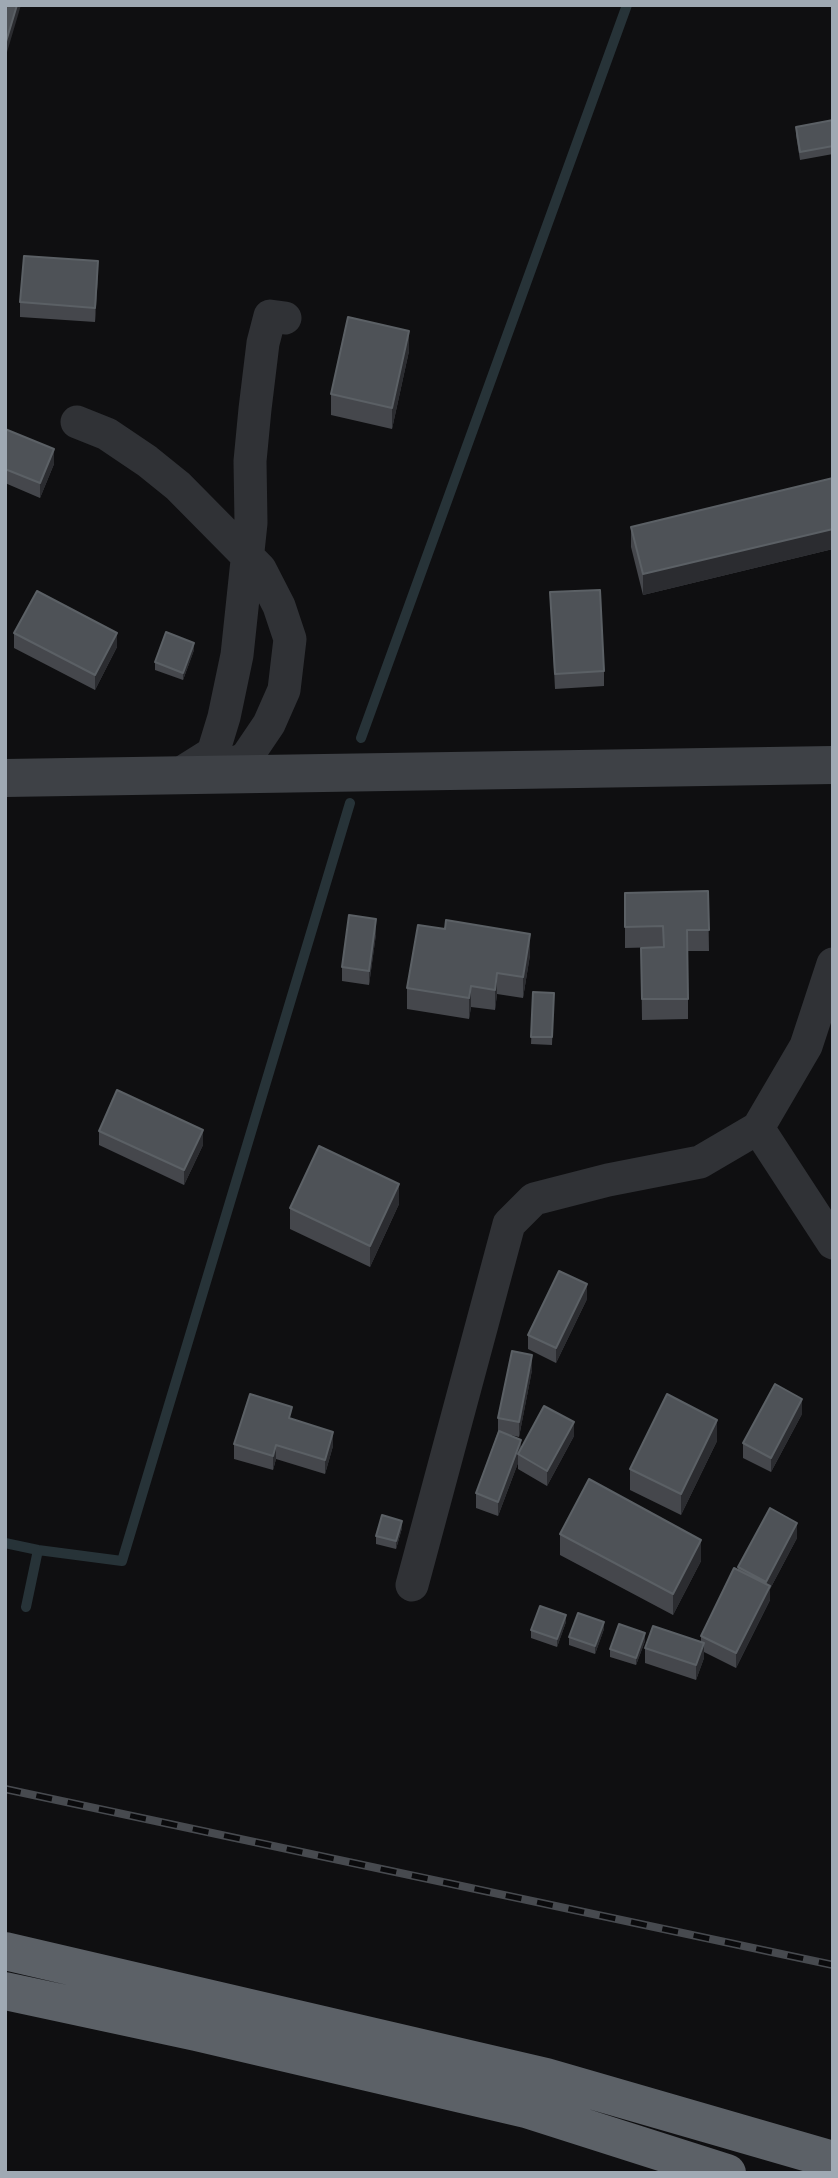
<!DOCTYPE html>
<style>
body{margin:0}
#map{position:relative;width:838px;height:2178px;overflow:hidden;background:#0f0f11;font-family:Karla,sans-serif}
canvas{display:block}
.frame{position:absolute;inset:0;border:7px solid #9fa9b3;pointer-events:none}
</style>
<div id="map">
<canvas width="838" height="2178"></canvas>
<div class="frame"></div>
</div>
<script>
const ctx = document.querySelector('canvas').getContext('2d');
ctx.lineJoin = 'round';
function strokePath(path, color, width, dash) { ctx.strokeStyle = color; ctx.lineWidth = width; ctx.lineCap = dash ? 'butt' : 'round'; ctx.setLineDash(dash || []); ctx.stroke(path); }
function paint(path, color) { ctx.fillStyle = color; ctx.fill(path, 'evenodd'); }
const stream = new Path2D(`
 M361 738 627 5
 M5 1543 38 1550 122 1561 350 803
 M26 1607 38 1550`);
const street = new Path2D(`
 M77 422 107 434 147 461 178 486 260 569 279 606 290 639 284 690 269 724 246 758 208 775
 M178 775 213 753 224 717 237 655 251 523 250 461 255 409 263 343 270 316 285 318
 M758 1128 833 1243
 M412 1585 509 1224 534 1199 608 1180 700 1162 758 1128 806 1046 833 964`);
const secondary = new Path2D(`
 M5 778 833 765`);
const highway = new Path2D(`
 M5 1951 546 2077 833 2160
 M5 1991 196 2032 526 2109 727 2173`);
const rail = new Path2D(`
 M5 1789 833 1965`);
const wall = new Path2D(`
 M833 120V154L800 160 796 135V127Z
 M98 275 95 322 20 317V302Z
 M409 351 392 429 331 415V394Z
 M5 429 54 464 40 498 5 483Z
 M833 478V549L643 595 631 547V527Z
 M550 592 604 671V686L555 689Z
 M14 633 117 647 95 690 14 648Z
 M194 650 183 680 155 670V662Z
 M708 891 709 951H688V1019L642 1020 641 948 663 947 625 948V893Z
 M376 934 369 985 342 981V967Z
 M530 955 523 998 497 994 495 1010 471 1007 469 1019 407 1009V988Z
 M533 992 554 993 552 1045 531 1044Z
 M99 1131 203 1145 184 1185 99 1145Z
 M399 1204 370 1267 290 1229V1208Z
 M587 1299 556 1363 528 1349V1335Z
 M532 1370 519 1437 506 1434 521 1449 574 1436 547 1486 518 1469V1463L498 1516 476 1508V1493L498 1432V1418Z
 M802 1414 771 1472 743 1458V1443Z
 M292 1419 333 1446 325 1474 276 1459 273 1470 234 1459V1444Z
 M717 1441 681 1515 630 1490V1469Z
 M402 1528 396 1549 376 1544V1536Z
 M560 1534 701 1561 673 1615 560 1555Z
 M797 1538 770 1589V1600L736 1668 704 1652V1658L696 1680 645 1663V1648L701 1642V1636L738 1570V1567Z
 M566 1622 557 1647 531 1638V1630Z
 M604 1629 595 1654 569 1645V1637Z
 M645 1641 636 1665 610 1657V1649Z`);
const shadedWall = new Path2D(`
 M17 5H21L5 59V45Z
 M98 261V275L95 322V308Z
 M409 331V351L392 429V408Z
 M54 449V464L40 498V483Z
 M833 529V549L643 595V574Z
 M117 633V647L95 690V675Z
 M194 643V650L183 680V673Z
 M376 919V934L369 985V971Z
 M530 934V955L523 998V977Z
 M497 973V994L495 1010V990Z
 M471 986V1007L469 1019V998Z
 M203 1130V1145L184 1185V1170Z
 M399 1184V1204L370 1267V1246Z
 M587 1284V1299L556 1363V1348Z
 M532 1355V1370L519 1437V1422Z
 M802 1399V1414L771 1472V1458Z
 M717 1420V1441L681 1515V1494Z
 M574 1422V1436L547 1486V1471Z
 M333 1432V1446L325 1474V1460Z
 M521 1440V1454H518V1463L498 1516V1502Z
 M276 1445V1459L273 1470V1456Z
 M402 1521V1528L396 1549V1541Z
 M797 1523V1538L770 1589V1600L736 1668V1653L766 1594V1582Z
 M701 1540V1561L673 1615V1594Z
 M566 1615V1622L557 1647V1639Z
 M604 1622V1629L595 1654V1646Z
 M645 1633V1641L636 1665V1658Z
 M704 1643V1658L696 1680V1665Z`);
const building = new Path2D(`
 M5 5H17L5 45Z
 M833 120V146L800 152 796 127Z
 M24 256 98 261 95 308 20 302Z
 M348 317 409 331 392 408 331 394Z
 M5 429 54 449 40 483 5 469Z
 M833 478V529L643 574 631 527Z
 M600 590 604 671 555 674 550 592Z
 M37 591 117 633 95 675 14 633Z
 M166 632 194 643 183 673 155 662Z
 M708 891 709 930H687L688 999H642L641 948 664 947 663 926 625 927V893Z
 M349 915 376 919 369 971 342 967Z
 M446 920 530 934 523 977 497 973 495 990 471 986 469 998 407 988 418 925 445 929Z
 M533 992 554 993 552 1037H531Z
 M117 1090 203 1130 184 1170 99 1131Z
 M319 1146 399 1184 370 1246 290 1208Z
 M559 1271 587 1284 556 1348 528 1335Z
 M512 1351 532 1355 519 1422 498 1418Z
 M775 1384 802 1399 771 1458 743 1443Z
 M250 1394 292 1407 289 1418 333 1432 325 1460 276 1445 273 1456 234 1444Z
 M667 1394 717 1420 681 1494 630 1469Z
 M544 1406 574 1422 547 1471 518 1454Z
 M499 1431 521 1440 498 1502 476 1493Z
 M589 1479 701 1540 673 1594 560 1534Z
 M770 1508 797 1523 766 1582 738 1567Z
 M382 1515 402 1521 396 1541 376 1536Z
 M734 1568 770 1586 736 1653 701 1636Z
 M540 1606 566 1615 557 1639 531 1630Z
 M578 1613 604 1622 595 1646 569 1637Z
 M619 1624 645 1633 636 1658 610 1649Z
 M653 1626 704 1643 696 1665 645 1648Z`);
strokePath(stream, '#273338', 10);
strokePath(street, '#303236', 33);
strokePath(secondary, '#3e4146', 38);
strokePath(highway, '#5c6167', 38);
strokePath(rail, '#474a4f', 8);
strokePath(rail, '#0a0a0c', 5, [16]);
paint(wall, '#45474c');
paint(shadedWall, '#2b2c30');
paint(building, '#4e5257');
strokePath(building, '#5b6065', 2);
</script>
